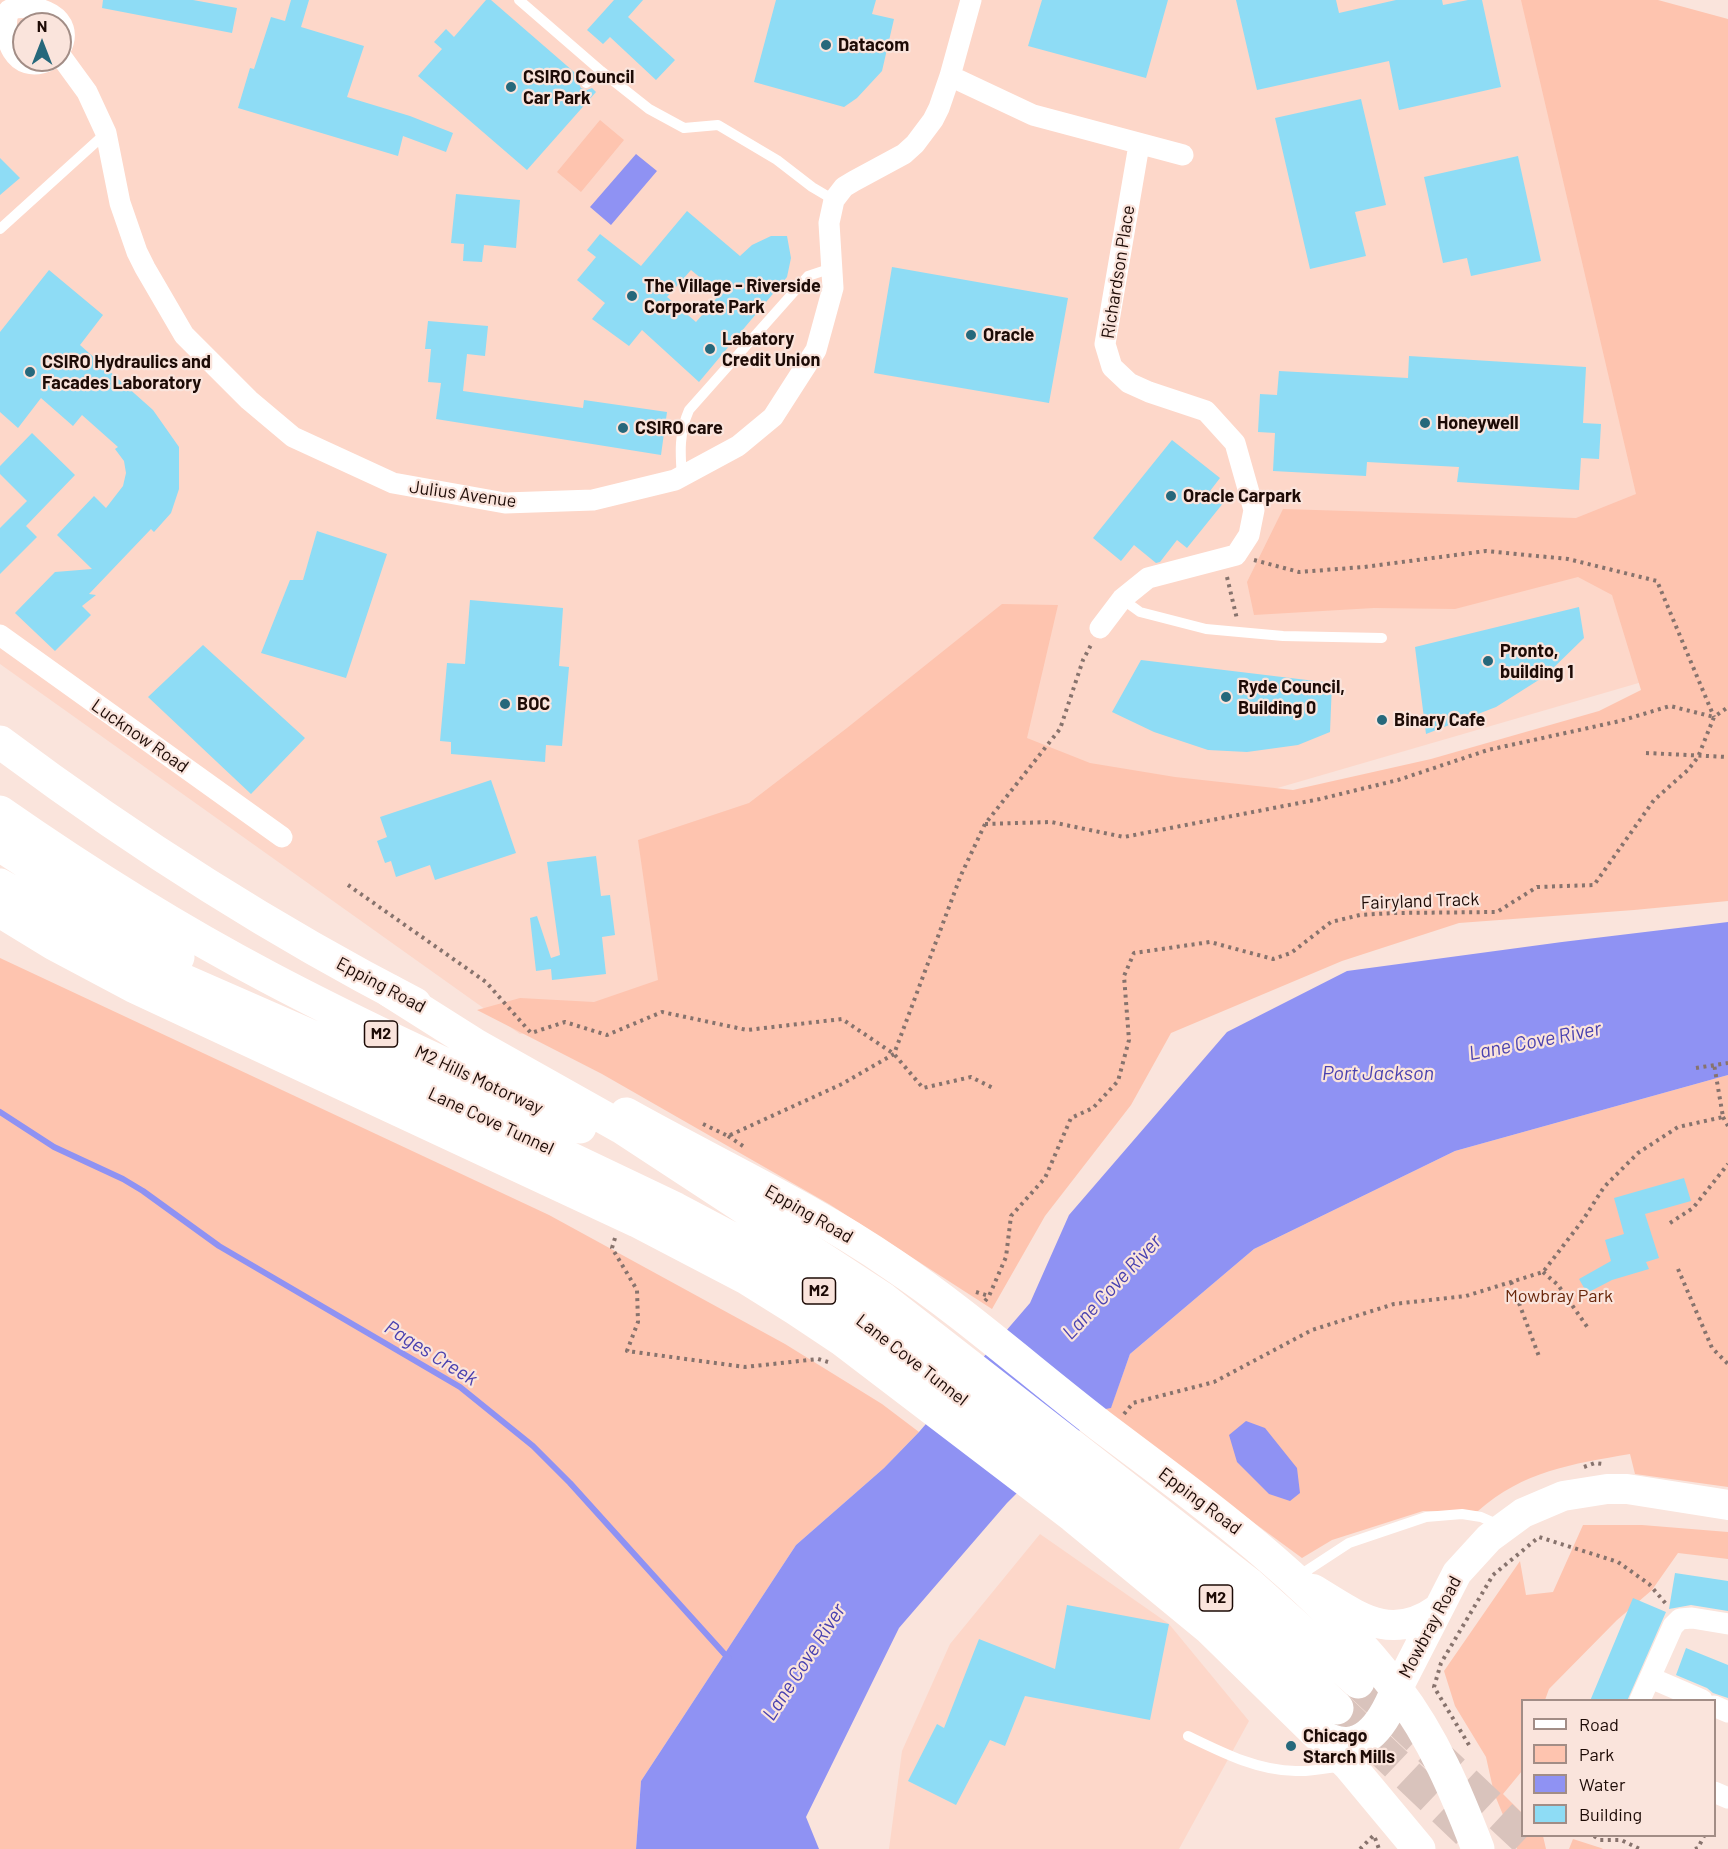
<!DOCTYPE html>
<style>
body{margin:0}
#map{position:relative;width:1728px;height:1849px;overflow:hidden;background:#fae4dc;font-family:Barlow,sans-serif}
canvas{display:block}
.legend{position:absolute;left:1521px;top:1699px;width:195px;height:138px;box-sizing:border-box;background:#fae4dc;border:2px solid #a28d86;margin:0;padding:8px 10px;list-style:none;font-size:18px;color:#1d0b06}
.legend li{display:flex;align-items:center;gap:12px;height:30px}
.legend b{width:30px;border:2px solid #a28d86}
.north{position:absolute;left:12px;top:12px;width:60px;height:60px;box-sizing:border-box;background:#fae4dc;border:2px solid #a28d86;border-radius:50%;rotate:0deg;font-size:16px;font-weight:700;line-height:24px;text-align:center;color:#1d0b06}
.north::after{content:'';display:block;margin:auto;width:21px;height:27px;background:#26687b;clip-path:polygon(50% 0,100% 100%,50% 72%,0 100%)}
</style>
<div id="map">
<canvas width="1728" height="1849"></canvas>
<ul class="legend">
<li><b style="height:8px;background:#fff"></b>Road</li>
<li><b style="height:16px;background:#fec4af"></b>Park</li>
<li><b style="height:16px;background:#8f92f3"></b>Water</li>
<li><b style="height:16px;background:#8edcf5"></b>Building</li>
</ul>
<div class="north">N</div>
</div>
<script>
const ctx = document.querySelector('canvas').getContext('2d');
ctx.lineJoin = 'round';
function paint(path, color) { ctx.fillStyle = color; ctx.fill(path, 'evenodd'); }
function strokePath(path, color, width, dash) { ctx.strokeStyle = color; ctx.lineWidth = width; ctx.lineCap = dash ? 'butt' : 'round'; ctx.setLineDash(dash || []); ctx.stroke(path); }
function write(font, color, halo, rows, align = 'center') {
  ctx.font = font + ' Barlow,sans-serif'; ctx.lineWidth = 4.5; ctx.setLineDash([]); ctx.textBaseline = 'middle'; ctx.strokeStyle = halo; ctx.fillStyle = color; for (const [text, x, y, turn = 0] of rows) {
    ctx.save(); ctx.translate(x, y); ctx.rotate((+turn || 0) * Math.PI / 180); ctx.textAlign = isNaN(turn) ? turn : align; if (halo) ctx.strokeText(text, 0, 0); ctx.fillText(text, 0, 0); ctx.restore();
  }
}
const built = new Path2D(`
 M0 0H1570L1728 639V657L1078 846 862 983 520 1034 0 664ZM24 24H60V60H24Z
 M1040 1534 1169 1624 1249 1721 1179 1849H889L902 1751 950 1644Z`);
const green = new Path2D(`
 M1521 0H1658L1728 19V901L1634 910 1459 923 1342 961 1171 1033 1131 1105 1045 1216 992 1309 829 1204 602 1074 477 1010 520 998 594 1002 658 980 638 840 749 803 847 728 1002 604 1058 605 1027 738 1090 763 1175 777 1293 790 1431 759 1599 711 1641 690 1612 595 1578 577 1455 609 1374 608 1254 615 1247 582 1283 509 1576 518 1636 494Z
 M600 120 624 140 581 192 557 172Z
 M0 958 549 1215 785 1344 882 1404 919 1432 884 1468 796 1545 641 1781 636 1849H0Z
 M1728 1075V1487L1635 1474 1630 1454C1572 1464 1523 1471 1478 1511H1423L1332 1540 1302 1558 1100 1410 1111 1407 1130 1354 1254 1249 1455 1151Z
 M1583 1525H1642L1728 1532V1559L1678 1553 1652 1590 1617 1620 1549 1689 1545 1700H1522V1771L1503 1794 1522 1813V1836H1543L1546 1849H1517L1494 1793 1486 1757 1455 1706 1444 1671 1520 1561 1526 1595 1553 1592Z
 M1573 1839 1601 1848 1603 1849H1569Z`);
const water = new Path2D(`
 M636 154 657 171 611 225 590 207Z
 M1728 922V1075L1455 1151 1254 1249 1130 1354 1111 1408 1100 1410 1007 1503 899 1628 806 1817 819 1849H636L641 1781 796 1545 884 1468 919 1432 1030 1303 1069 1215 1227 1032 1347 971 1562 942Z
 M1246 1421 1265 1428 1297 1468 1300 1493 1290 1501 1269 1494 1237 1462 1229 1435Z`);
const stream = new Path2D(`
 M0 1112 54 1147 123 1179 143 1191 219 1246 460 1387 533 1446 570 1483 729 1659`);
const building = new Path2D(`
 M103 0H193L237 8 232 33 102 8Z
 M291 0H309L301 27 364 46 347 97 410 116 453 133 446 152 403 136 398 156 238 108 250 68 254 69 271 17 285 21Z
 M486 0H491L581 78 579 84 581 88 587 90 592 88 596 92 527 170 418 76 442 49 434 42 446 29 454 37Z
 M614 0H643L628 17 675 60 656 80 610 37 603 44 587 30Z
 M776 0H876L872 14 894 19 882 71 857 98 844 107 754 82Z
 M1042 0H1168L1146 78 1028 46Z
 M1236 0H1336L1339 13 1396 0H1442L1443 5 1468 0H1482L1501 87 1399 110 1389 61 1257 90Z
 M1361 99 1386 205 1355 212 1366 256 1310 269 1275 118Z
 M1518 156 1541 261 1471 276 1467 258 1443 263 1424 177Z
 M0 158 20 178 0 195Z
 M456 194 520 200 516 248 484 245 482 262 463 261 464 244 451 243Z
 M687 211 740 256 752 245 771 236H787L791 258 787 277 699 382 642 330 629 346 592 319 605 303 577 280 596 257 587 250 600 234 641 266ZM691 270 720 294 696 322 667 297Z
 M892 267 1068 298 1049 403 874 373Z
 M49 270 103 315 80 345 153 410 179 447V489L171 513 154 532 151 529 89 594 96 595 82 606 91 615 55 651 15 613 55 572 92 569 57 535 94 496 106 508 123 486 126 473 124 461 115 449 118 447 82 415 73 426 41 398 18 428 0 412V332Z
 M428 321 488 326 485 356 467 354 463 391 583 408 584 400 667 412 661 455 436 419 441 383 428 382 431 349H425Z
 M1409 356 1586 367 1583 423 1601 424 1599 459 1581 458 1579 490 1457 482 1459 467 1367 462 1366 476 1273 471 1275 433 1258 432 1260 394 1277 395 1279 371 1408 378Z
 M32 433 75 475 26 526 37 537 0 574V528L27 501 0 474V466Z
 M1172 440 1220 478 1210 491 1224 502 1187 548 1177 540 1160 562 1156 563 1134 545 1121 561 1093 538Z
 M317 531 387 554 346 678 261 653 290 580H303Z
 M470 600 563 608 559 666 569 667 562 746 546 745 545 762 451 754V742L440 741 447 663 465 664Z
 M1579 607 1584 638 1545 676 1496 707 1426 734 1415 647Z
 M203 645 305 738 251 794 148 697Z
 M1141 660 1332 683 1330 732 1298 745 1247 752 1208 750 1154 732 1112 712Z
 M491 780 516 853 435 880 430 865 396 877 391 861 385 863 377 841 387 837 380 817Z
 M596 856 601 896 610 895 615 935 602 937 606 974 552 980 551 969 536 971 530 918 537 916 551 958 560 955 547 862Z
 M1684 1178 1691 1201 1645 1214 1659 1258 1646 1262 1649 1269 1612 1280 1587 1293 1579 1279 1611 1261 1605 1240 1624 1234 1614 1198Z
 M1675 1573 1728 1581V1611L1691 1605 1669 1609Z
 M1633 1598 1666 1612 1627 1701H1590Z
 M1067 1605 1169 1624 1150 1720 1025 1696 1005 1746 990 1740 956 1805 908 1781 937 1724 944 1728 979 1639 1055 1669Z
 M1686 1648 1728 1665V1698L1713 1693 1707 1688 1676 1675Z`);
const motorwayTunnel = new Path2D(`
 M1358 1682 1536 1849
 M1337 1708 1477 1841`);
const path = new Path2D(`
 M1254 560 1299 572 1364 567 1486 551 1568 559 1657 581 1714 717
 M1227 577 1237 619
 M1646 753 1728 757
 M985 824 1051 822 1124 837 1320 799 1398 780 1488 750 1620 721 1670 706 1714 717
 M348 885 486 982 531 1033 565 1022 607 1035 662 1012 747 1030 842 1019 894 1054 923 1088 971 1077 995 1089
 M1696 1068 1728 1063
 M1723 1117 1728 1126
 M703 1124 728 1136 842 1084 894 1054 961 875 985 824 1060 729 1083 660 1092 643
 M728 1136 743 1146
 M1670 1223 1693 1208 1728 1164
 M615 1238 612 1248 637 1290 638 1322 627 1351 745 1367 818 1359 828 1362
 M1678 1269 1712 1348 1728 1364
 M1543 1272 1558 1285 1588 1328
 M1511 1282 1540 1359
 M976 1292 989 1296
 M985 1301 989 1296 1006 1257 1011 1216 1045 1178 1071 1118 1093 1108 1118 1081 1129 1040 1124 976 1134 953 1210 942 1273 959 1291 953 1331 922 1360 915 1393 913 1497 912 1537 887 1594 885 1654 800 1688 770 1698 757 1714 717 1728 707
 M1124 1414 1133 1403 1214 1382 1312 1330 1394 1304 1466 1296 1543 1272 1583 1220 1604 1187 1638 1153 1678 1127 1723 1117 1714 1064
 M1584 1467 1595 1463 1603 1464
 M1469 1745 1434 1687 1441 1663 1493 1575 1539 1537 1618 1562 1649 1584 1667 1605
 M1594 1836 1600 1840H1621L1640 1849
 M1375 1838 1379 1849
 M1360 1849 1374 1835
 M1695 1849 1698 1848 1704 1836`);
const service = new Path2D(`
 M519 0 601 71 649 109 684 128 718 125 777 160 812 187 834 200
 M586 83 601 71
 M0 229 106 133
 M682 477C680 452 679 433 689 410L808 276 832 268
 M1122 599 1140 612 1206 629 1283 636 1382 638
 M1297 1577 1349 1543 1426 1517 1462 1514 1481 1517 1499 1525
 M1188 1736C1221 1752 1258 1771 1296 1771 1311 1772 1327 1768 1343 1766`);
const minor = new Path2D(`
 M60 55 87 92 106 133 120 203 137 252 145 268 184 335 249 400 293 437 393 483 505 503 593 500 675 480 738 446 773 417 816 350 833 288 829 223 834 200 844 187 854 181 904 154 915 144 933 120 939 108 950 76 971 0
 M50 60C14 77 0 36 9 10 36 0 78 18 60 50
 M950 76 1033 115 1183 155
 M1100 628 1122 599 1148 578 1236 555 1249 535 1254 510 1235 443 1206 411 1149 392 1129 383 1112 367 1105 344 1139 145
 M0 635 282 837
 M1651 1678 1702 1700
 M1640 1700 1673 1626 1680 1619 1692 1618 1728 1624
 M1714 1706 1728 1712
 M1714 1792 1728 1798`);
const secondary = new Path2D(`
 M1313 1589C1357 1615 1389 1644 1438 1609
 M1397 1690 1457 1573 1489 1538 1523 1513 1563 1496 1607 1489H1627L1728 1505`);
const primary = new Path2D(`
 M0 742C131 840 270 929 415 1004
 M0 911 54 944 133 986 637 1221 748 1279 796 1309 841 1339 1073 1516 1209 1628 1349 1765 1419 1849
 M626 1114C715 1164 807 1206 892 1264 965 1313 1031 1372 1101 1426 1207 1506 1316 1583 1397 1690 1433 1737 1457 1794 1478 1849
 M1319 1735C1361 1760 1383 1725 1397 1690`);
const motorway = new Path2D(`
 M0 812C86 872 175 928 268 977 370 1031 475 1078 580 1127
 M0 845 69 890 178 957
 M0 885 85 933 151 966 336 1047 676 1209 746 1246 812 1286 862 1321 1144 1539 1260 1636 1337 1708
 M390 991 477 1046 621 1127 882 1298 1249 1584 1358 1682`);
const markers = [
 [826,45,6,"#26687b"],
 [511,87,6,"#26687b"],
 [632,296,6,"#26687b"],
 [971,335,6,"#26687b"],
 [710,349,6,"#26687b"],
 [30,372,6,"#26687b"],
 [1425,423,6,"#26687b"],
 [623,428,6,"#26687b"],
 [1171,496,6,"#26687b"],
 [1488,661,6,"#26687b"],
 [1226,697,6,"#26687b"],
 [505,704,6,"#26687b"],
 [1382,720,6,"#26687b"],
 [1291,1746,6,"#26687b"]
];
const shields = [
 [381,1034,33],
 [819,1291,33],
 [1216,1598,33]
];
const shieldNames = [
 ["M2",381,1034],
 ["M2",819,1291],
 ["M2",1216,1598]
];
const poiNames = [
 ["Datacom",838,45],
 ["CSIRO Council",523,77],
 ["Car Park",523,98],
 ["The Village - Riverside",644,286],
 ["Corporate Park",644,307],
 ["Oracle",983,335],
 ["Labatory",722,339],
 ["Credit Union",722,360],
 ["CSIRO Hydraulics and",42,362],
 ["Facades Laboratory",42,383],
 ["Honeywell",1437,423],
 ["CSIRO care",635,428],
 ["Oracle Carpark",1183,496],
 ["Pronto,",1500,651],
 ["building 1",1500,672],
 ["Ryde Council,",1238,687],
 ["Building 0",1238,708],
 ["BOC",517,704],
 ["Binary Cafe",1394,720],
 ["Chicago",1303,1736],
 ["Starch Mills",1303,1757]
];
const streetNames = [
 ["Richardson Place",1118,272,-81],
 ["Julius Avenue",463,494,8],
 ["Lucknow Road",140,736,35],
 ["Fairyland Track",1420,901,-2],
 ["Epping Road",381,985,28],
 ["M2 Hills Motorway",479,1080,25],
 ["Lane Cove Tunnel",491,1121,25],
 ["Epping Road",809,1214,30],
 ["Lane Cove Tunnel",912,1360,38],
 ["Epping Road",1200,1501,37],
 ["Mowbray Road",1430,1627,-62]
];
const parkNames = [
 ["Mowbray Park",1559,1296]
];
const waterNames = [
 ["Lane Cove River",1535,1041,-11],
 ["Port Jackson",1378,1073],
 ["Lane Cove River",1112,1287,-47],
 ["Pages Creek",431,1353,32],
 ["Lane Cove River",804,1662,-57]
];
paint(built, '#fdd7c9');
paint(green, '#fec4af');
paint(water, '#8f92f3');
strokePath(stream, '#8f92f3', 6);
paint(building, '#8edcf5');
strokePath(motorwayTunnel, '#d9c3bc', 33, [33, 16]);
strokePath(path, '#87736d', 4, [3, 4.5]);
strokePath(service, '#fff', 10);
strokePath(minor, '#fff', 21);
strokePath(secondary, '#fff', 30);
strokePath(primary, '#fff', 33);
strokePath(motorway, '#fff', 33);
for (const [x, y, r, color] of markers) { const dot = new Path2D(); dot.arc(x, y, r, 0, 2 * Math.PI); ctx.fillStyle = color; ctx.fill(dot); strokePath(dot, '#fae4dc', 2); }
for (const [x, y, w] of shields) { const box = new Path2D(); box.roundRect(x - w / 2, y - 13, w, 26, 4.5); ctx.fillStyle = '#fae4dc'; ctx.fill(box); strokePath(box, '#1d0b06', 1.5); }
write('bold 16px', '#1d0b06', null, shieldNames);
write('bold 18px', '#1d0b06', '#fae4dc', poiNames, 'left');
write('18px', '#1d0b06', '#fae4dc', streetNames);
write('18px', '#69270b', '#fae4dc', parkNames);
write('italic 20px', '#4941b0', '#fae4dc', waterNames);
</script>
